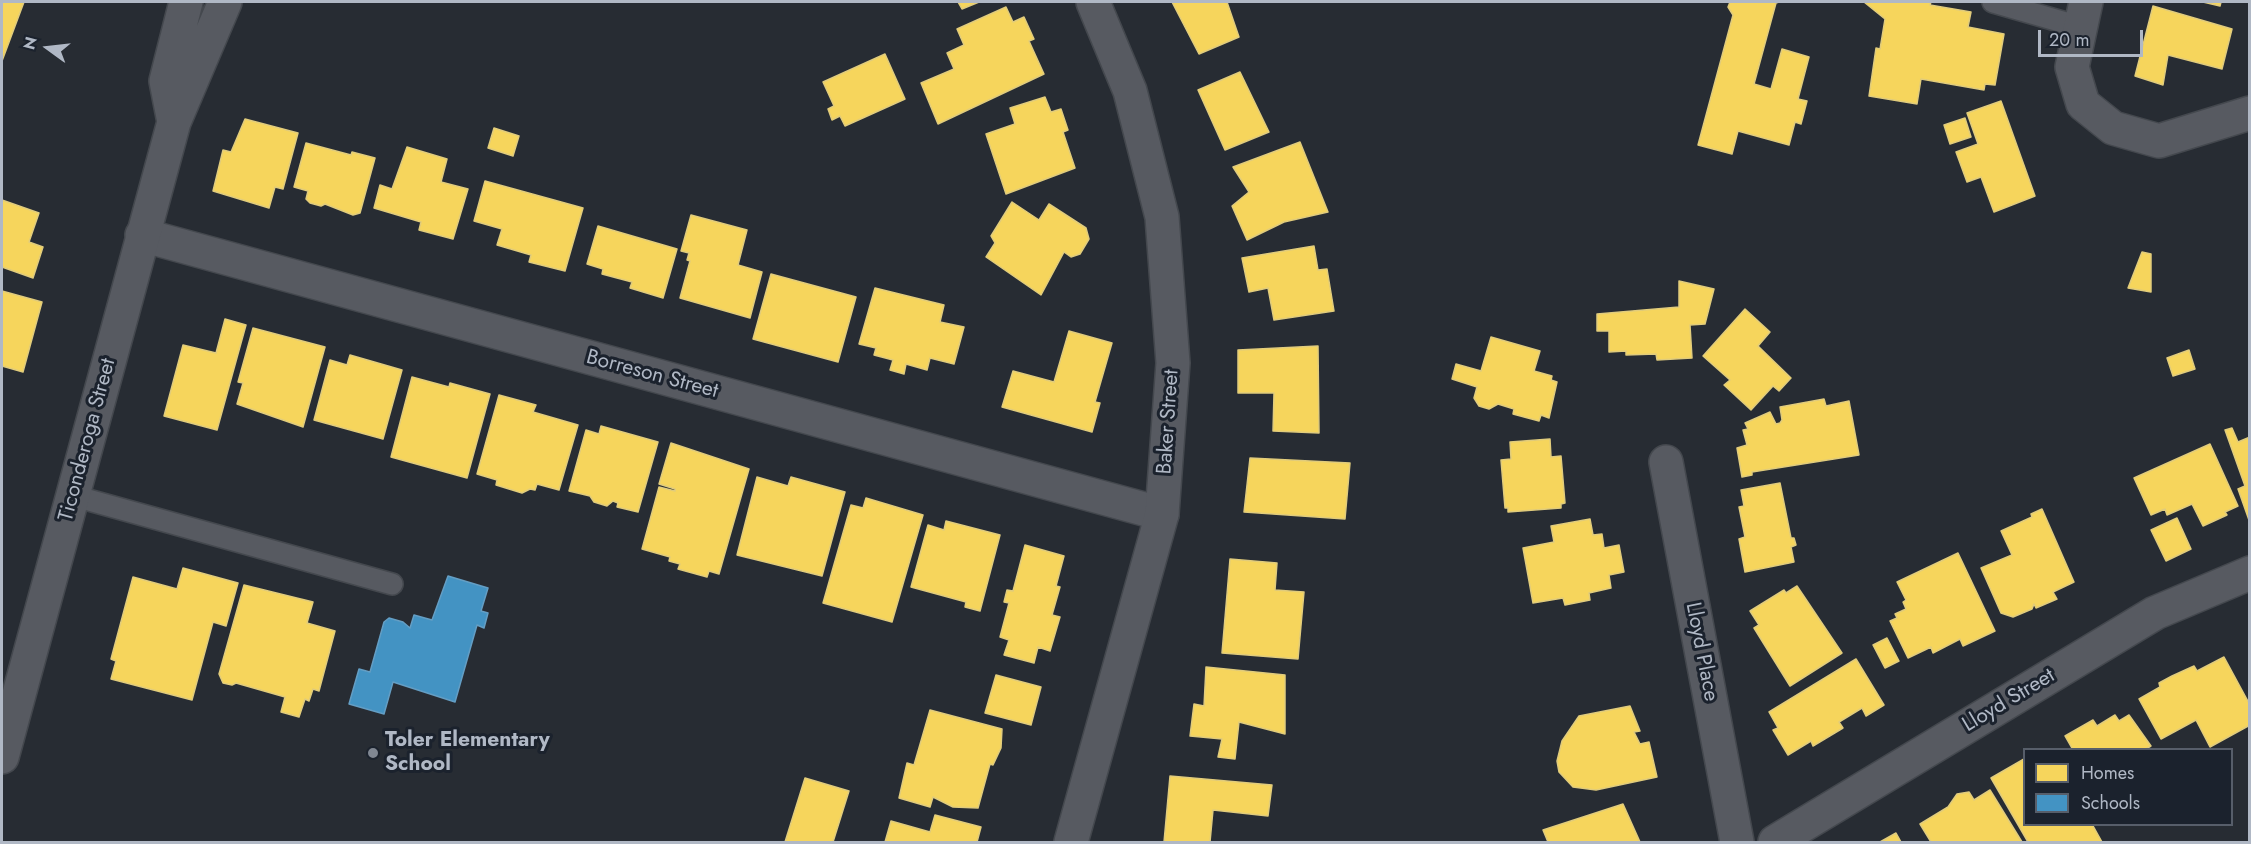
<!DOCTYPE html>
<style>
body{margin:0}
#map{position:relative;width:2251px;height:844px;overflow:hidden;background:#272c33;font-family:Jost,sans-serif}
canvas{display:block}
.frame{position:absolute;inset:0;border:3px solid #b0b8c5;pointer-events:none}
.legend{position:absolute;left:2023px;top:748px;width:210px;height:78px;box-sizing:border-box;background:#1b222d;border:2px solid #575e6a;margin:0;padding:8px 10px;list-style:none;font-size:18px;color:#b0b8c5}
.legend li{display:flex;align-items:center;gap:12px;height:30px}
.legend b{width:30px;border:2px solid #575e6a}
.north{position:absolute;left:18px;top:18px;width:60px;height:60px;-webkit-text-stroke:4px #1b222d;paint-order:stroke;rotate:285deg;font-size:16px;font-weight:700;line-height:24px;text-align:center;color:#b0b8c5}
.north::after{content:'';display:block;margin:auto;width:21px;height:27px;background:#b0b8c5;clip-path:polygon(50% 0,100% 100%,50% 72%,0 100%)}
.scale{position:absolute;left:2038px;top:30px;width:105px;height:27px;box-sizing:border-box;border:3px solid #b0b8c5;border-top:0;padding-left:8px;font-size:18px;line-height:21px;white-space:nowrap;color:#b0b8c5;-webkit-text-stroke:4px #1b222d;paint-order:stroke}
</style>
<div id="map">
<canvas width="2251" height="844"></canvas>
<div class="frame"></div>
<ul class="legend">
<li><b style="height:16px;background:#f6d55c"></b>Homes</li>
<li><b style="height:16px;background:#4393c3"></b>Schools</li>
</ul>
<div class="north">N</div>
<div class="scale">20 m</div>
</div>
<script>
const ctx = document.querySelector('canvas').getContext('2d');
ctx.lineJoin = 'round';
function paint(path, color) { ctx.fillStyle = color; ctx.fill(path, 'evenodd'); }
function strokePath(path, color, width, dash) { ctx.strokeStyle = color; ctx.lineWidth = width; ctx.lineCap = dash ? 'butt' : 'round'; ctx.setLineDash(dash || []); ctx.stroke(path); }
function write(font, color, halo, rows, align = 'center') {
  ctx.font = font + ' Jost,sans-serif'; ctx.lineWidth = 6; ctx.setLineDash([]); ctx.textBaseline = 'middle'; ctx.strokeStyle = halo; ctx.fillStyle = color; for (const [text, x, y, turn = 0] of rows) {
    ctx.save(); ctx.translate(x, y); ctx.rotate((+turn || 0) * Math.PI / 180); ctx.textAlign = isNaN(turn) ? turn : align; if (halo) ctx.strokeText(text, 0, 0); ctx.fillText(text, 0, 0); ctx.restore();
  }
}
const homes = new Path2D(`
 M2 2H24L2 61Z
 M958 2H979L962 9Z
 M1172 2H1227L1239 37 1199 54Z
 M1730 2H1779L1776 3 1754 84 1771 89 1782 49 1809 57 1798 99 1807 101 1801 124 1795 122 1789 145 1738 131 1732 154 1698 145 1733 15 1728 7Z
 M1931 2 1930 5 1971 12 1968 27 2004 34 1995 85 1985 84 1984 90 1921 79 1917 104 1869 96 1876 48 1880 49 1885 19 1864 2Z
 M2203 2H2221L2220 6Z
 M2153 6 2232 29 2222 69 2168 55 2163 85 2135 76Z
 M1006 7 1013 22 1024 17 1034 39 1029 41 1044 74 938 124 921 83 954 69 947 53 964 45 957 29Z
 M885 54 905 99 845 126 840 116 832 120 828 109 834 106 823 82Z
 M1240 72 1269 132 1225 150 1198 90Z
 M1045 97 1051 112 1061 109 1068 130 1063 132 1075 168 1006 194 986 134 1015 124 1010 108Z
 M2001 101 2035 196 1994 212 1981 177 1967 182 1956 152 1978 144 1967 113Z
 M1965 118 1971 137 1950 144 1944 125Z
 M245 119 298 133 283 189 275 187 269 208 213 191 223 150 231 152Z
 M494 128 519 136 513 156 488 148Z
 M1300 142 1328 212 1284 222 1247 240 1232 206 1249 192 1233 167Z
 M306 143 351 155 352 152 375 158 360 213 353 215 325 204 321 206 310 203 306 199 308 191 294 187Z
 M407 147 447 159 441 182 468 189 453 239 419 230 421 222 374 208 380 185 392 189Z
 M485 181 583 208 565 271 529 262 531 255 497 245 502 229 474 221Z
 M2 200 39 213 29 242 43 247 33 278 2 267Z
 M1012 202 1039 220 1049 204 1086 228 1089 239 1080 254 1071 257 1064 252 1041 295 986 257 995 243 991 236Z
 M691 215 747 230 738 265 762 272 750 318 680 298 690 261 687 260 689 253 681 251Z
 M598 226 677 249 663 298 630 288 632 282 602 274 603 269 587 264Z
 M1314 246 1318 270 1327 269 1334 311 1274 320 1268 288 1249 292 1242 258Z
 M2142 252 2151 254V292L2128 288Z
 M771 274 856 297 838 362 753 339Z
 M1679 281 1714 289 1705 324 1690 325 1692 358 1657 360 1656 354 1626 355V351L1609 352V331H1597V314L1679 307Z
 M875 288 944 305 940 322 964 327 954 364 930 358 927 370 906 364 904 374 890 370 893 360 874 355 876 348 859 344Z
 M2 291 42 302 23 372 2 366Z
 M1745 309 1770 332 1758 346 1791 378 1779 391 1773 386 1751 410 1724 385 1730 380 1703 356Z
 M225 319 246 325 217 430 164 416 183 345 216 353Z
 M253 328 325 347 303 427 237 404 243 383 238 382Z
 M1069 331 1112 343 1095 402 1100 403 1092 432 1002 407 1013 371 1054 382Z
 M1491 337 1540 351 1534 371 1552 376 1551 380 1557 382 1549 418 1541 415 1539 421 1513 414 1514 409 1498 404 1489 409 1479 406 1474 398 1477 387 1452 379 1456 364 1481 371Z
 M1318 346 1319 433 1273 431 1274 393H1238V350Z
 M2189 350 2195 369 2173 376 2167 358Z
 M350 355 402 370 383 439 314 420 330 360 347 365Z
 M412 377 449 387 450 383 490 394 467 478 391 457Z
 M499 395 536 405 533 412 578 425 559 490 537 484 535 490 530 489 522 493 496 485 497 480 477 474Z
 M1824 399 1826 406 1849 401 1859 455 1752 472V475L1742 477 1737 448 1747 445 1743 430 1748 429 1745 423 1770 412 1776 424 1780 423 1782 420 1780 407Z
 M601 426 658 442 638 512 617 507 618 503 613 501 607 506 594 502 590 496 569 491 586 430 599 434Z
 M2232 428 2238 442 2250 437V523L2238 489 2245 486 2225 430Z
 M1550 439 1551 457 1561 456 1565 503 1561 504V508L1508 512V508H1505L1501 460 1511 459 1510 442Z
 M671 443 749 469 719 574 709 571 707 577 678 569 680 564 669 561 670 557 642 549 659 487 675 491V489L659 484Z
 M2210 444 2238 506 2225 512 2227 515 2203 526 2192 504 2167 515 2165 509 2151 515 2134 478Z
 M1250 458 1350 463 1345 519 1244 512Z
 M757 477 788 486 791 477 845 492 822 576 737 555Z
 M1780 483 1791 538H1794L1796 545 1791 547 1794 562 1745 572 1739 539 1745 537 1739 507 1744 506 1741 490Z
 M866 498 923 515 892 622 823 603 851 505 863 508Z
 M2042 509 2074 582 2053 592 2057 599 2036 608 2034 604 2032 609 2013 617 2001 613 1981 568 2012 555 2001 531 2032 517 2031 514Z
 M2177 518 2191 549 2166 561 2151 530Z
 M1590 519 1593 535 1602 534 1604 548 1619 545 1624 572 1609 575 1611 588 1589 593 1590 600 1565 605 1563 598 1533 603 1523 548 1554 542 1551 526Z
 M946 521 1000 535 980 611 965 607 966 602 911 587 928 525 944 530Z
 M1025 545 1064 556 1056 586 1060 587 1052 615 1060 617 1050 651 1038 647 1034 663 1004 655 1009 640 1000 637 1009 603 1004 602 1007 590 1013 591Z
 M1958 553 1995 631 1963 646 1960 639 1933 653 1931 647 1908 658 1890 621 1897 618 1895 614 1906 609 1903 602 1906 600 1897 582Z
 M1230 559 1277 563 1275 590 1304 592 1298 659 1222 653Z
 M183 568 238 583 226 626 213 622 192 700 111 679 116 661 111 659 133 577 177 589Z
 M244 585 313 602 307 623 335 631 319 691 313 689 309 701 305 699 299 717 281 712 285 697 236 683 232 685 223 683 219 674Z
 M1797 586 1842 653 1790 686 1754 628 1759 625 1750 611 1784 590 1786 593Z
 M1887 638 1899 661 1885 668 1873 645Z
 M2224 657 2250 705V725L2210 747 2196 720 2161 739 2139 699 2160 687 2159 683 2172 676 2194 666 2197 671Z
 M1856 659 1884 705 1866 716 1862 708 1839 722 1843 728 1813 746 1811 741 1788 755 1773 730 1778 728 1769 712Z
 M1206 667 1285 675V734L1239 722 1235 759 1218 757 1222 739 1190 736 1194 704 1204 706Z
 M996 675 1041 687 1031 725 985 713Z
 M1630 706 1640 731 1634 732 1640 744 1649 742 1657 777 1596 790 1573 787 1559 772 1557 761 1562 741 1579 716Z
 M930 710 1002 729 1001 748 993 765 990 764 978 808 953 807 933 797 930 807 899 798 907 763 914 765Z
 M2115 715 2119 721 2129 715 2151 746 2144 750H2073L2065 736 2093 720 2097 726Z
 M2024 759V824H2092L2102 842H2028L1991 778Z
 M1170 776 1272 785 1268 816 1213 810 1210 842H1219H1164Z
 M805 778 849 791 833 842H785Z
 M1990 790 2022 842H1931L1920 824 1948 807 1957 794 1969 792 1974 800Z
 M1623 804 1640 842H1548L1543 830Z
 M935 815 981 827 977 842H885L891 821 930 832Z
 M1896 833 1901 842H1880Z`);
const schools = new Path2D(`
 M448 576 488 588 481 611 488 613 484 628 477 625 455 702 393 682 384 714 349 704 359 669 370 672 384 622 389 618 403 622 410 628 414 615 432 620Z`);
const service = new Path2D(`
 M1993 2 2080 27
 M74 496 392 584`);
const minor = new Path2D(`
 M2086 2 2072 67 2083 104 2113 128 2159 141 2250 113
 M142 235 1162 514
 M1666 462 1737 842
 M1775 842 2155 613 2250 573`);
const tertiary = new Path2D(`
 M174 122 166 81 186 2
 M2 757 174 122 225 2
 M1071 842 1162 514 1173 363 1162 217 1130 91 1093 2`);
const markers = [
 [373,753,6,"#808792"]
];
const streetNames = [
 ["Borreson Street",652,375,15],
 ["Baker Street",1169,422,-86],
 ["Ticonderoga Street",88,440,-75],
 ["Lloyd Place",1701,652,79],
 ["Lloyd Street",2009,701,-31]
];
const poiNames = [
 ["Toler Elementary",385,741],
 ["School",385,765]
];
paint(homes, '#f6d55c');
strokePath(homes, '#e1cc7c', 1.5);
paint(schools, '#4393c3');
strokePath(schools, '#649ec4', 1.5);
strokePath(service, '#44484e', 24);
strokePath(minor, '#44484e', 36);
strokePath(tertiary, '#44484e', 36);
strokePath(service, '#575a61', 21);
strokePath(minor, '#575a61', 33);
strokePath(tertiary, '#575a61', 33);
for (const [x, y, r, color] of markers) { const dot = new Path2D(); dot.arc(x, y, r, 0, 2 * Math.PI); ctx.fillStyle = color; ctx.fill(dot); strokePath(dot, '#1b222d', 2); }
write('21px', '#b0b8c5', '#1b222d', streetNames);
write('bold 21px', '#b0b8c5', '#1b222d', poiNames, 'left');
</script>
